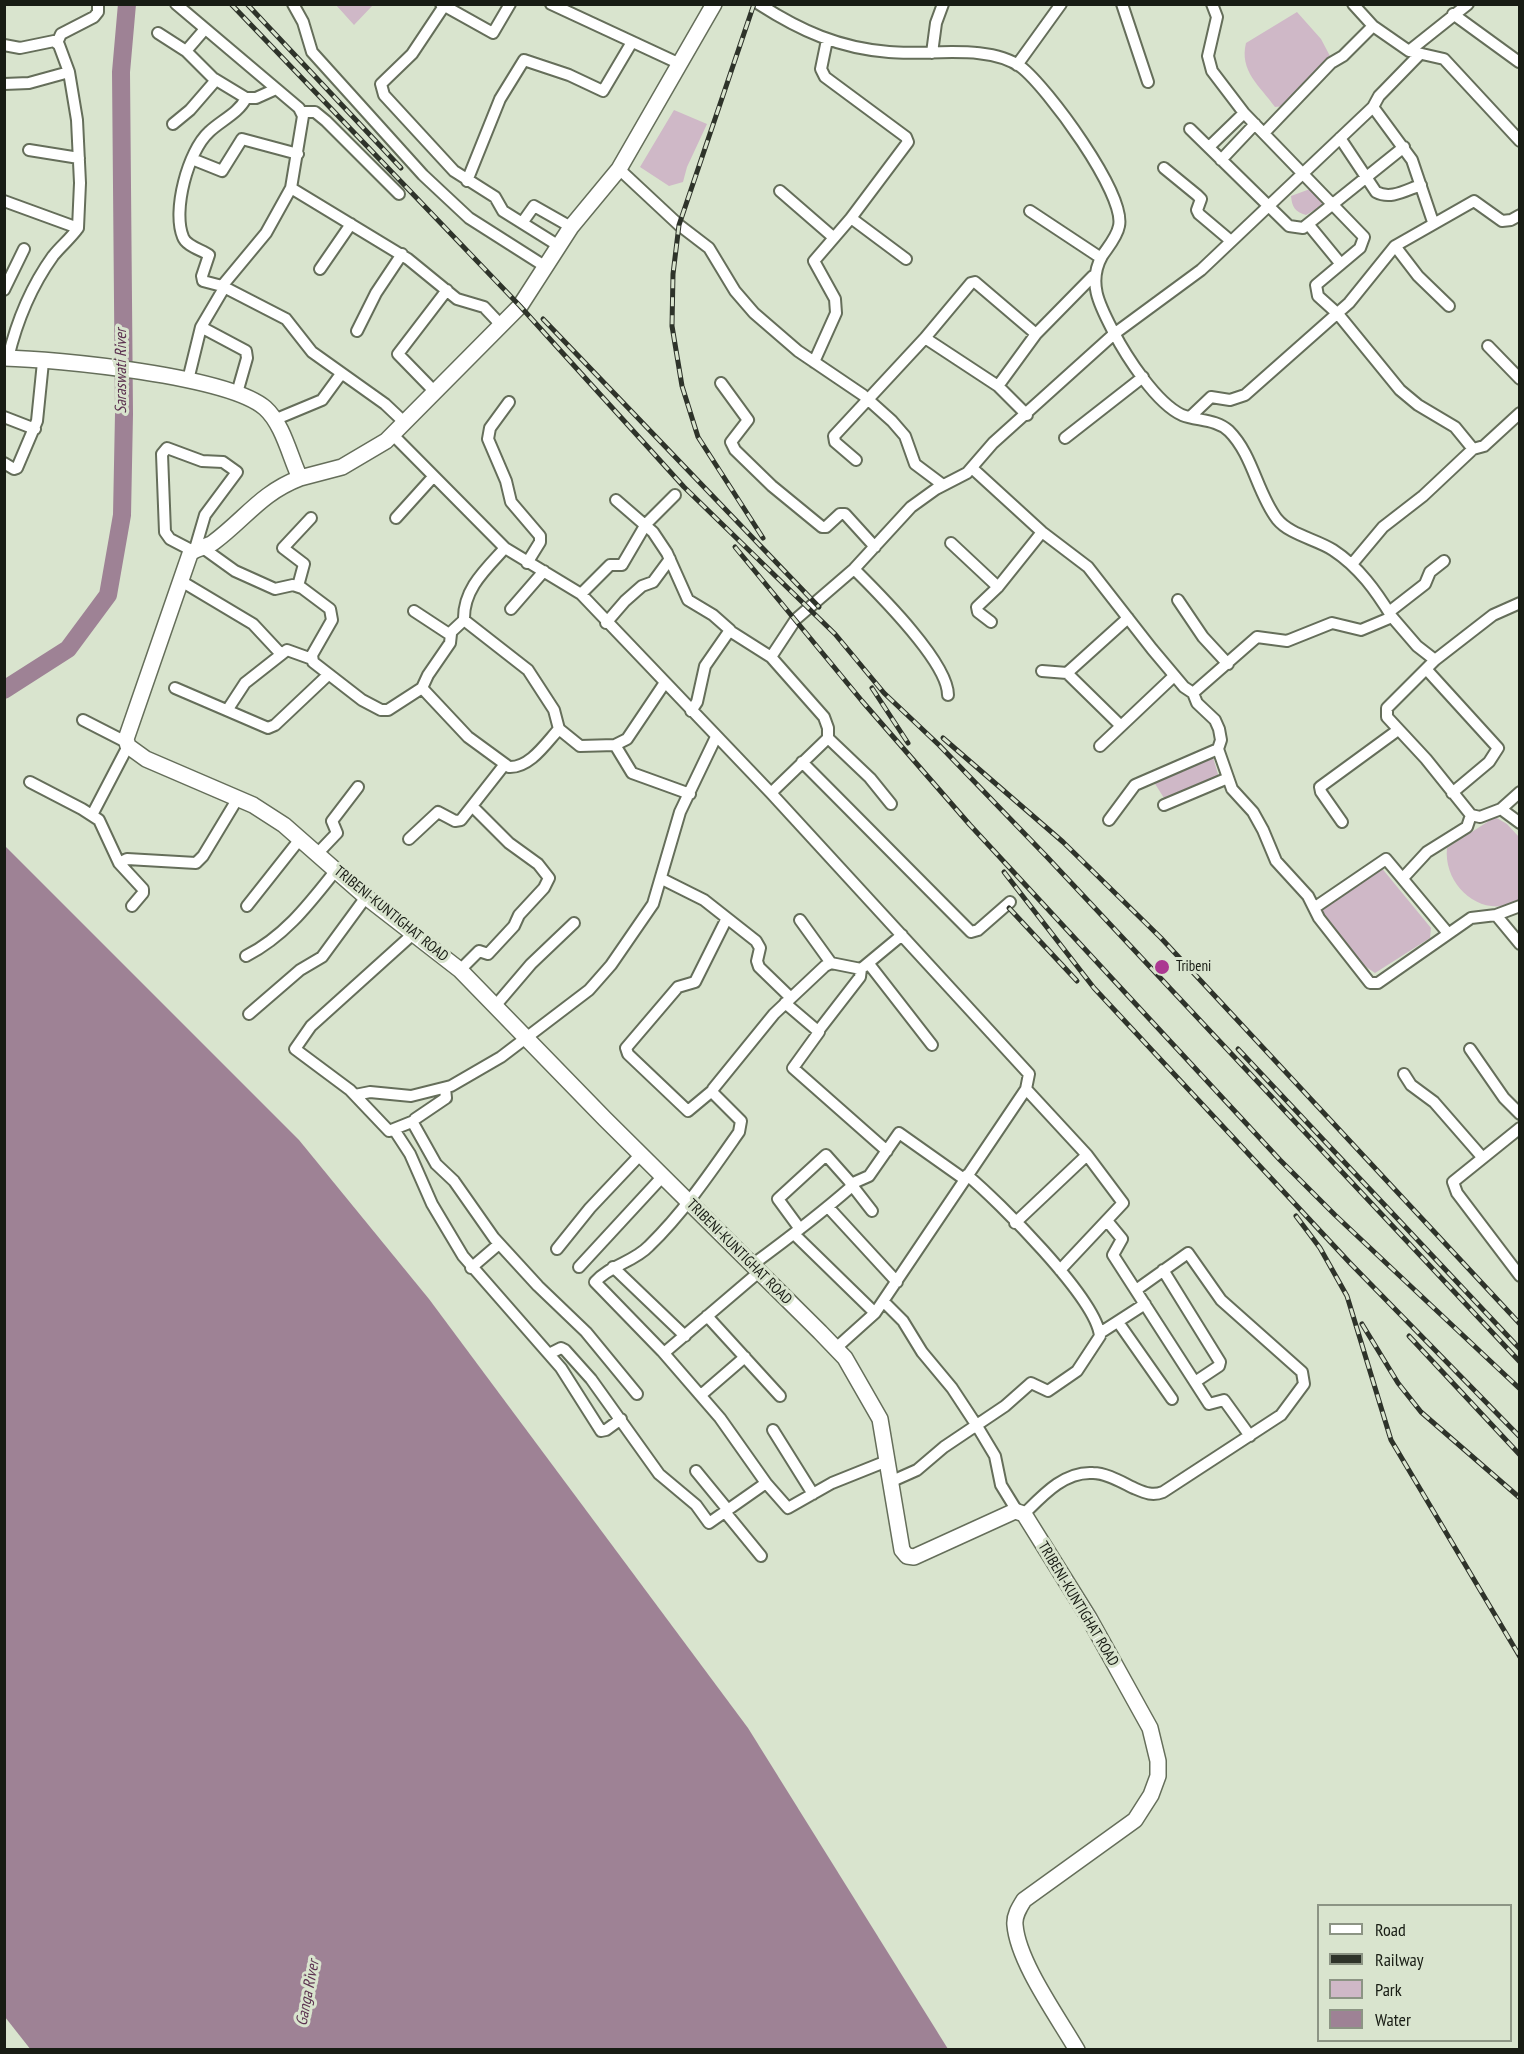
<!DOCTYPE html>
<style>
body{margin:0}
#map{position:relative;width:1524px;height:2054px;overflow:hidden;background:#d9e4ce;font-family:"PT Sans Narrow",sans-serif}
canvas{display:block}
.frame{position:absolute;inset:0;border:6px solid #181c14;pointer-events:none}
.legend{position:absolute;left:1317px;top:1904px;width:195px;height:138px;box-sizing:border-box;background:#d9e4ce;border:2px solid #8c9484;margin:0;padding:8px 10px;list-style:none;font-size:18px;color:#181c14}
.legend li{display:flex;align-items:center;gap:12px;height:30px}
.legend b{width:30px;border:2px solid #8c9484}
</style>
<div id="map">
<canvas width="1524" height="2054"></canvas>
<div class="frame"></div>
<ul class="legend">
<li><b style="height:8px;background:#fff"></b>Road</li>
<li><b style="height:8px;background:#2e332a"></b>Railway</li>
<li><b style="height:16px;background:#cfb8c7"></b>Park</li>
<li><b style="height:16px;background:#9e8295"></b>Water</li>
</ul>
</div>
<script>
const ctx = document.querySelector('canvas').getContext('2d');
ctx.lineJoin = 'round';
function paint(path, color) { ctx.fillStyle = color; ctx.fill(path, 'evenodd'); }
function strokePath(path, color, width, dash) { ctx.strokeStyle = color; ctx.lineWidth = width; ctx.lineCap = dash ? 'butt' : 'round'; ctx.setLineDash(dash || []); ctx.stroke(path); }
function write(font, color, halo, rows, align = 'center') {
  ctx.font = font + ' "PT Sans Narrow",sans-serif'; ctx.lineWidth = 6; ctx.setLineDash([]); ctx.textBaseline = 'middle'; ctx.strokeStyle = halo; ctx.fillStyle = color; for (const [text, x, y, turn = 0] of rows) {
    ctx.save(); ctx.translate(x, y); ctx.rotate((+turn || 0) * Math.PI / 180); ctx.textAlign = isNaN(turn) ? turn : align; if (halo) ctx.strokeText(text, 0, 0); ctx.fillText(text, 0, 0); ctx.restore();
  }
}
const green = new Path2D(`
 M336 5H373L354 25Z
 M1297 12 1321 39 1330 56 1284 106 1275 107C1260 86 1239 71 1246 43Z
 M674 110 707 124 687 167 683 182 669 186 640 167Z
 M1310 189 1318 195 1323 205 1306 215C1295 212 1292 207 1291 196Z
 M1212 754 1220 781 1169 806 1152 779Z
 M1495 817 1507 824 1519 837V900C1484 921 1443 887 1447 848Z
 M1380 866 1431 928 1430 938 1375 973C1345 953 1335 937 1318 905Z`);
const water = new Path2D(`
 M5 846 299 1140 429 1299 748 1728 948 2049 31 2050 5 2017Z`);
const river = new Path2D(`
 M4 690 68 649 108 595 122 515 124 414 121 72 127 4`);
const minor = new Path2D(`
 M176 4 299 108 303 116 291 188 266 233 222 286 286 319 312 352 385 404 404 422
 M293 4 303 22 312 52 423 175 469 218 546 267
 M441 4 493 33 510 4
 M551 4 678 63
 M759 4C801 31 839 48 889 52 928 56 988 43 1021 67 1047 87 1126 194 1119 226 1117 237 1108 247 1102 256 1087 283 1100 306 1113 331 1126 356 1156 403 1182 415 1197 421 1216 419 1229 431 1253 455 1257 493 1277 519 1290 535 1316 539 1333 550 1359 567 1376 591 1392 617
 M1122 4 1148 82
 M1212 4 1217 17 1208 56 1212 71 1244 113 1364 237 1360 248 1316 285 1318 296 1338 314 1400 390 1418 405 1455 427 1473 449
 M1353 4 1373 26 1409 51 1444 59 1520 141
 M444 6 412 54 381 84 384 95 454 171 495 197 503 211 559 246
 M1453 14 1519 62
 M158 33 186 51 213 78 246 98H256L276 89
 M57 43 61 34 94 17 98 12V4
 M4 45 20 48 54 41 59 45 69 72 77 120 80 183 78 228C71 238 61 246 53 256 30 288 17 320 8 358
 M186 51 205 29
 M1409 51 1468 4
 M932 53 936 23 943 4
 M1419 55 1379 96 1373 107 1412 160 1433 222
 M1017 65 1061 4
 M4 84 29 83 69 72
 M302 112H315L326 121 399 194
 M173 124 190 110 216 80
 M1190 129 1289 226 1303 228 1404 147
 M1264 133 1331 63 1343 56 1373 26
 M1340 138 1376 192C1391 200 1406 190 1421 185
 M1209 147 1244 113
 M29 150 79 158
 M192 159 222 171 242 139 298 154
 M1221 160 1255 124
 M1164 168 1197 195 1201 199 1197 210 1199 214 1231 241
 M619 169 679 225 709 248 735 291 754 313 798 351 863 395 892 421 905 436 915 464 943 485
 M467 181 500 99 524 60 569 75 603 91 632 42
 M291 188 408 259 457 299 484 307 502 326
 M780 191 833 237
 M4 201 78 228
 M1030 211 1101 258
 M851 218 906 259
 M522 223 534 206 571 227
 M1308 224 1340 263
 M1395 246 1418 276 1449 306
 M320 269 351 224
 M222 286 203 281 202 276 209 255C202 250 186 246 183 237 172 211 188 151 209 132 220 121 239 113 246 98
 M4 290 24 249
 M201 327 246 351 247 358 237 393
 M357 331 376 293 402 254
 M1036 334 1093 276
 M925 338 998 386 1027 415
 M1488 346 1520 379
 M814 362 836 313 835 299 814 261 851 218 908 142 906 137 825 77 821 69 827 40
 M188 380 201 327 224 288
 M721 383 748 420 731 442 735 450 772 486 822 527H826L840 514H845L875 547
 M435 392 398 354 447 290
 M509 402 490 428 488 439 506 481 511 502 540 536V542L527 563
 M4 417 35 429
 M1190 417 1211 397 1230 400 1245 395 1349 303 1395 246 1474 201 1502 221 1511 220 1520 215
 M274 420 322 400 341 374
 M392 434 505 548 581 594 771 793 1029 1074 1026 1089 875 1313 836 1348
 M1065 438 1143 377
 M856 460 835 442 834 436 925 338 971 283 975 282 1036 334 998 386
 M4 463 14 469 17 468 37 421 43 362
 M972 468 1042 532 1088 567 1152 649 1184 687 1193 693 1257 637 1287 641 1332 623 1361 630 1392 617 1417 646 1435 660 1493 615 1520 603
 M616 500 653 532 667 553 688 600 713 615 730 630 705 666 697 702 691 711
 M396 518 433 477
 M951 543 998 587
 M203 548 235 571 275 589 293 585 302 588 330 609 332 620 312 655 313 662 362 700 381 710H388L422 688 428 675 450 643 451 634
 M505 548C486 569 463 589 464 620L528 670 554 710 559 729 580 746 615 745 627 739 664 684
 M193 551 170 539 165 532 162 454 167 448 202 461 223 462 237 472 205 515 195 549
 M1352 564 1383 527 1423 496 1473 449 1484 446 1520 413
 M854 569C878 593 948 662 948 695
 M181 581 253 624 281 654
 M298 586 304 564 283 548 311 518
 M581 594 610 565H622L646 524 675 495
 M1178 600 1203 637 1228 664
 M511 609 544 571
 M414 611 449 634 464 620
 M1389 612 1425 584 1430 572 1444 561
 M991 622 978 612 977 607 998 587 1042 532
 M606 623 625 601 642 586 653 582 670 559
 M730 631 771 657 824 717 828 728V738
 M771 657 796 619 854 569 911 507 936 489 967 473 993 443 1114 334 1201 270 1373 107
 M1435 660 1387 708V717L1426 759 1471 815 1480 817 1501 809 1520 823
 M1427 670 1498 748 1489 762 1452 793
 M1042 671 1067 673 1128 618
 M1067 673 1120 725
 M175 688 268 728 275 725 328 675
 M422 688 468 737 509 767C530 768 546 743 559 729
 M1193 693 1197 703 1215 720 1219 729 1221 740 1218 749 1232 789 1253 812 1263 830 1276 861 1308 896 1319 918 1370 983H1378L1471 918 1496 915 1520 906
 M228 709 245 683 287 650 312 659
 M83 720 126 742
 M615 745 632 773 690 794
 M1100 746 1174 676
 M802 762 971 932 978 930 1010 902
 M30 782 82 809 99 820 119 863 143 889V893L132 906
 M771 793 828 738 870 778 891 804
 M1164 805 1228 778
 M1501 809 1520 792
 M92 815 128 746
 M1109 820 1135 785 1218 749
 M1342 822 1321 792 1320 787 1398 730
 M409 839 438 812 455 821 461 820 505 764
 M317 854 337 833 332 821 358 787
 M119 863 127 859 196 863 203 856 238 798
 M1403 878 1427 852 1467 827 1471 815
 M662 879 704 900 756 941 760 948 757 961 759 967 791 998
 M247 906 300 839
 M1314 908 1386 859 1447 932
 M1496 915 1520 944
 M800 920 831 963
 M413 934 311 1026 295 1049 350 1090 389 1131 414 1121
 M246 956C285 936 309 904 336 870
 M869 964 932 1045
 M460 970 479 951 488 954 514 926 519 915 544 888 549 878 538 864 509 843 472 806
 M785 1003 819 1032 793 1068 887 1151
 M496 1005 531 964 574 923
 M249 1014 300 970 322 957 366 897
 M819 1030 860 977 861 969
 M1470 1049 1504 1098 1520 1114
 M1404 1074 1411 1085 1434 1102 1482 1157
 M445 1088 446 1098 415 1119 413 1123 436 1164 454 1181 494 1238 538 1286 586 1332 637 1394
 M1026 1089 1087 1155 1123 1203 1060 1270
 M712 1091 688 1111 628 1054 626 1048 678 987 695 982 727 918
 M355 1095 370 1092 411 1096 451 1086 501 1057 589 990 611 965 653 904 680 812 716 737
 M1520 1128 1453 1182 1457 1193 1520 1276
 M395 1131 410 1154 432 1204 463 1256 561 1368 601 1431 606 1430 621 1419
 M828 1207 897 1282
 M872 1211 851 1184 869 1176 899 1133 964 1179
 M1108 1222 1122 1239 1113 1255 1209 1404 1224 1400 1250 1436
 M1015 1223 1087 1155
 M794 1234 875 1313
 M557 1249 590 1208 641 1154
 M752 1265C786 1240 819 1215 851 1187L850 1182 826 1155 778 1199 800 1229
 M579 1267 663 1176
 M613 1267 685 1336
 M471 1268 499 1244
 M1163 1270 1220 1362 1219 1366 1195 1382
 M884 1302 903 1321 922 1352 952 1388 977 1426 995 1456 1001 1485 1017 1511
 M707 1316 780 1396
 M1118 1322 1172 1399
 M1100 1333 1145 1304
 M664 1353 759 1272
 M549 1354 561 1348 565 1350 591 1379 659 1474 696 1505 709 1523 766 1483 788 1508 832 1483 887 1461
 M701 1395 745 1357
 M773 1430 813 1494
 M696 1471 728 1510
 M890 1482 917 1470 944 1447 1005 1406 1031 1383 1048 1391 1077 1371 1100 1336C1096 1298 998 1201 967 1175
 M766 1483 720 1418 662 1351 595 1282C610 1265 634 1262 649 1246 684 1212 711 1172 739 1132L741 1121 713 1093V1089L774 1014 825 966 831 963 861 969 902 935
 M725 1512 761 1556
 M1024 1514C1042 1496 1064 1471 1093 1473 1107 1473 1123 1483 1136 1489 1145 1493 1153 1496 1163 1492L1281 1415 1304 1384 1302 1372 1221 1300 1188 1253 1136 1290`);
const secondary = new Path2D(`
 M4 358C57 359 228 376 265 408 283 424 290 457 300 478L342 467 386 441 520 306 571 227 619 169 714 4
 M300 478C261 493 246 518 214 542 207 548 196 547 190 554L126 739 128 746 146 759 253 805 284 825 366 897 460 970 605 1119 820 1332 845 1358 880 1419 902 1550 907 1556 914 1557 1015 1511 1024 1514 1089 1618 1150 1728 1158 1761V1776L1151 1795 1135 1820 1024 1900C1019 1908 1014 1916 1015 1925 1018 1962 1058 2017 1077 2050`);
const rail = new Path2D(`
 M231 4 520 306 684 487 835 634 884 693 939 745 1048 858 1520 1362
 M247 4 401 168
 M754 4 679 225 673 274 672 326 682 386 698 437 763 538
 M543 319 819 607
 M735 547 862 701 970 825 1280 1160 1335 1215 1520 1389
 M872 688 908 743
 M943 738 1063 842 1161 938 1520 1324
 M1004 872 1094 988 1350 1263 1520 1437
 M1009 908 1077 981
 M1238 1049 1520 1349
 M1296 1216 1320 1248 1347 1296 1391 1440 1520 1657
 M1362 1324 1398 1383 1421 1412 1520 1498
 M1409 1336 1520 1455`);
const markers = [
 [1162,967,8,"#ab3891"]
];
const streetNames = [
 ["TRIBENI-KUNTIGHAT ROAD",391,914,39],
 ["TRIBENI-KUNTIGHAT ROAD",739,1252,45],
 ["TRIBENI-KUNTIGHAT ROAD",1078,1604,59]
];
const poiNames = [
 ["Tribeni",1176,967]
];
const waterNames = [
 ["Saraswati River",121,371,-90],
 ["Ganga River",308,1993,-79]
];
paint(green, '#cfb8c7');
paint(water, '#9e8295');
strokePath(river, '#9e8295', 18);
strokePath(minor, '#656e5a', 14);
strokePath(secondary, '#656e5a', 18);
strokePath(minor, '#fff', 10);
strokePath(secondary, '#fff', 15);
strokePath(rail, '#2e332a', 5);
strokePath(rail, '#d9e4ce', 3, [9]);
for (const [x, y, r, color] of markers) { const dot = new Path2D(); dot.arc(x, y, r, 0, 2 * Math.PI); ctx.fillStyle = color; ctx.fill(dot); strokePath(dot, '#d9e4ce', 2); }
write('15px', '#181c14', '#d9e4ce', streetNames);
write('15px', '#181c14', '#d9e4ce', poiNames, 'left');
write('italic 16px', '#5b314f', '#d9e4ce', waterNames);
</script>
